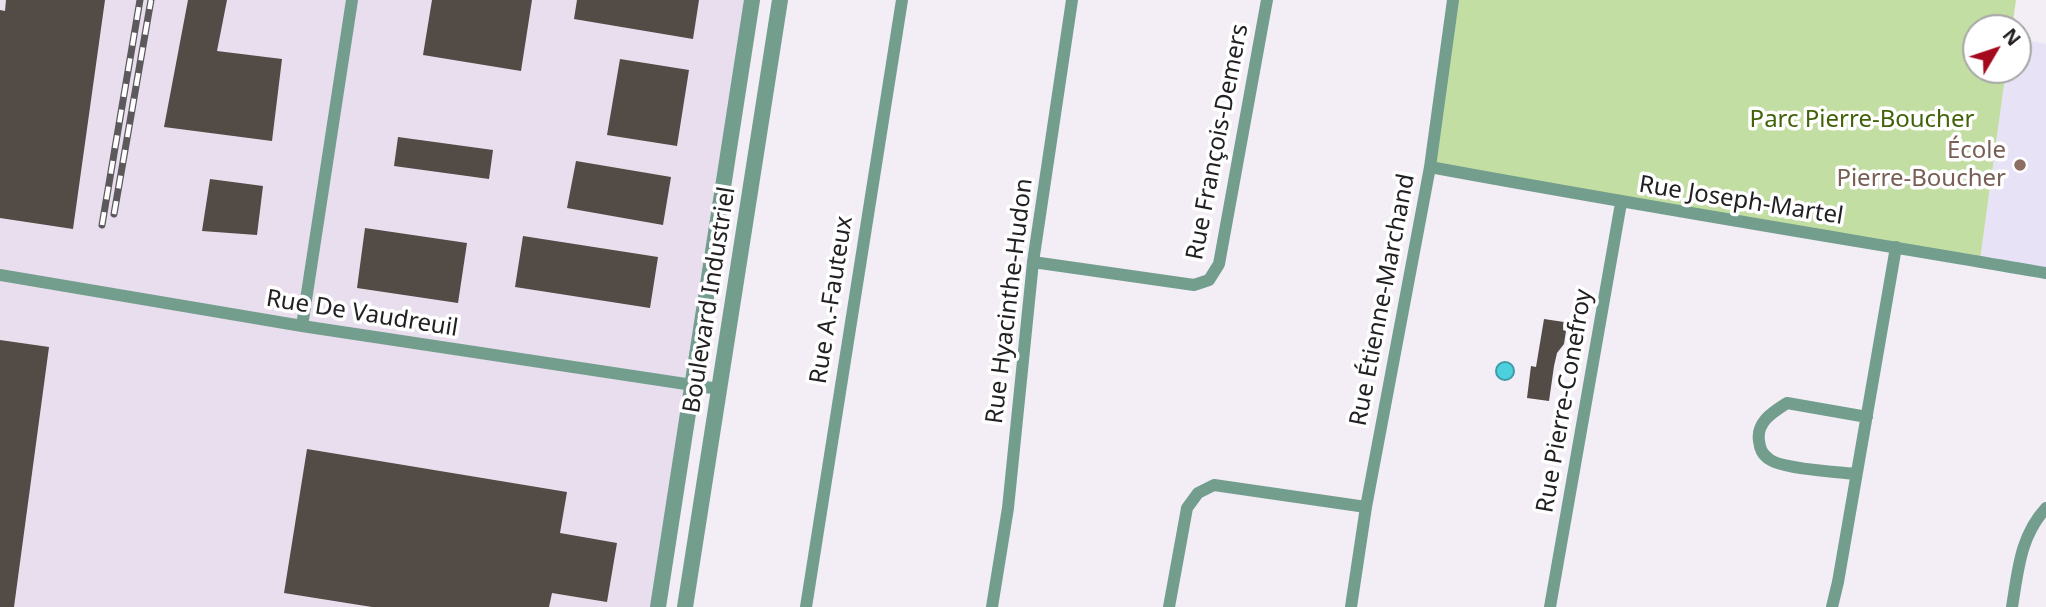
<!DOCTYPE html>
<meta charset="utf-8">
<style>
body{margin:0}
#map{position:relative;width:2046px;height:607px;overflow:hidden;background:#f3edf5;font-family:"Noto Sans",sans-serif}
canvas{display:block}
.north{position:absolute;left:1962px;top:14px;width:70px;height:70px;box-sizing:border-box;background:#fff;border:2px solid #a7a6a7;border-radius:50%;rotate:51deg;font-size:19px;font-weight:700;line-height:28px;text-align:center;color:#222023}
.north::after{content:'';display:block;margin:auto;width:24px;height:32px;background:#a4091e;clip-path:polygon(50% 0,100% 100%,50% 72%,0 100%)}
</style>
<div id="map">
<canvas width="2046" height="607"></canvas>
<div class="north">N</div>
</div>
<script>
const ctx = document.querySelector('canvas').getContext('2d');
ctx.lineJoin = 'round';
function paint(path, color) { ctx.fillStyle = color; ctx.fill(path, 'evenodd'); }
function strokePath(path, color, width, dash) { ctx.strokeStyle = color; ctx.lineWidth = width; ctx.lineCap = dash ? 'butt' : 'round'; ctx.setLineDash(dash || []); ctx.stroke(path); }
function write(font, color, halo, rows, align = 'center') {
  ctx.font = font + ' "Noto Sans",sans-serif'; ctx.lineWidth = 7; ctx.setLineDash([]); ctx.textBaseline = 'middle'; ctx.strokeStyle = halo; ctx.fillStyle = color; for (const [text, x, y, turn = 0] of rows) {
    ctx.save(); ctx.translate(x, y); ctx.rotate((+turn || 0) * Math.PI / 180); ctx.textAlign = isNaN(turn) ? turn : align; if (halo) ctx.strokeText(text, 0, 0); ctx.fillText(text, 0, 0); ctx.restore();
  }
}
const built = new Path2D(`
 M0 0H747L652 607H0Z`);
const education = new Path2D(`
 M2018 39 2046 44V273L1980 260 2006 70H2018Z`);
const green = new Path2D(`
 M1453 0H2016L2012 28H1976V70H2006L1980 260 1430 167Z`);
const water = new Path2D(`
 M1496 371a9 9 0 1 1 18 0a9 9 0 1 1-18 0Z`);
const building = new Path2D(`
 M6 0H105L73 229 0 218V10L5 11Z
 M188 0H227L217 51 282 59 272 141 164 127Z
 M432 0H532L521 71 423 55Z
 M577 0H699L693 39 574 19Z
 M620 59 689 70 677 146 607 135Z
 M398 137 493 150 489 179 394 166Z
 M576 161 671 177 663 225 567 208Z
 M210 179 263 186 257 235 202 231Z
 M365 228 467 243 458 303 357 288Z
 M523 236 658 257 650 308 515 287Z
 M1544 319 1564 322 1563 330 1566 331 1564 344 1557 353 1554 366 1549 401 1527 398 1531 366 1536 367Z
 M0 340 49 347 14 607H0Z
 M307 449 567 492 560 533 617 543 607 602 552 593 549 607H372L284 593Z`);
const minor = new Path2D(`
 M1430 167C1635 205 1841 238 2046 273
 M1033 262 1194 285 1209 280 1219 264 1267 0
 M0 275 302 326 719 389
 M302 326 352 0
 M1856 474C1838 472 1781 469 1769 459 1762 454 1760 449 1759 441 1756 422 1773 412 1787 403L1867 417
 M806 607 902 0
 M992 607 1008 508 1033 262 1072 0
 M1169 607 1187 508 1198 493 1214 485 1366 507
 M1351 607 1366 507 1430 167 1453 0
 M1550 607 1621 203
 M1832 607 1838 582 1896 247
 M2012 607C2018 571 2020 536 2046 508`);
const tertiary = new Path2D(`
 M658 607 752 0
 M685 607 780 0`);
const rail = new Path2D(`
 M114 214 151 0
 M102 225 140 0`);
const markers = [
 [2020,165,7,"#8d6e63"]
];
const parkNames = [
 ["Parc Pierre-Boucher",1862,120]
];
const streetNames = [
 ["Rue François-Demers",1218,142,-79],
 ["Rue Joseph-Martel",1741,201,9],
 ["Boulevard Industriel",710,300,-81],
 ["Rue A.-Fauteux",832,300,-81],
 ["Rue Étienne-Marchand",1383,300,-79],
 ["Rue Hyacinthe-Hudon",1010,301,-83],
 ["Rue De Vaudreuil",362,314,9],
 ["Rue Pierre-Conefroy",1565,401,-80]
];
const educationNames = [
 ["École",2006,151],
 ["Pierre-Boucher",2006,179]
];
paint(built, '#e9deed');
paint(education, '#e8e2f7');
paint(green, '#c2dea2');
paint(water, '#4cd0de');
strokePath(water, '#3f9ba6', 2);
paint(building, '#524b46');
strokePath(minor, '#739e8e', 12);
strokePath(tertiary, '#739e8e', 16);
strokePath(rail, '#5c595d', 7);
strokePath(rail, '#fff', 4.5, [13]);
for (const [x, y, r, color] of markers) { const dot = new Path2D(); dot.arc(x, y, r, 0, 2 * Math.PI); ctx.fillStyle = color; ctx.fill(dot); strokePath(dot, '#fff', 2.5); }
write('24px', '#426209', '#fff', parkNames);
write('24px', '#222023', '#fff', streetNames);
write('24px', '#785e54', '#fff', educationNames, 'right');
</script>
